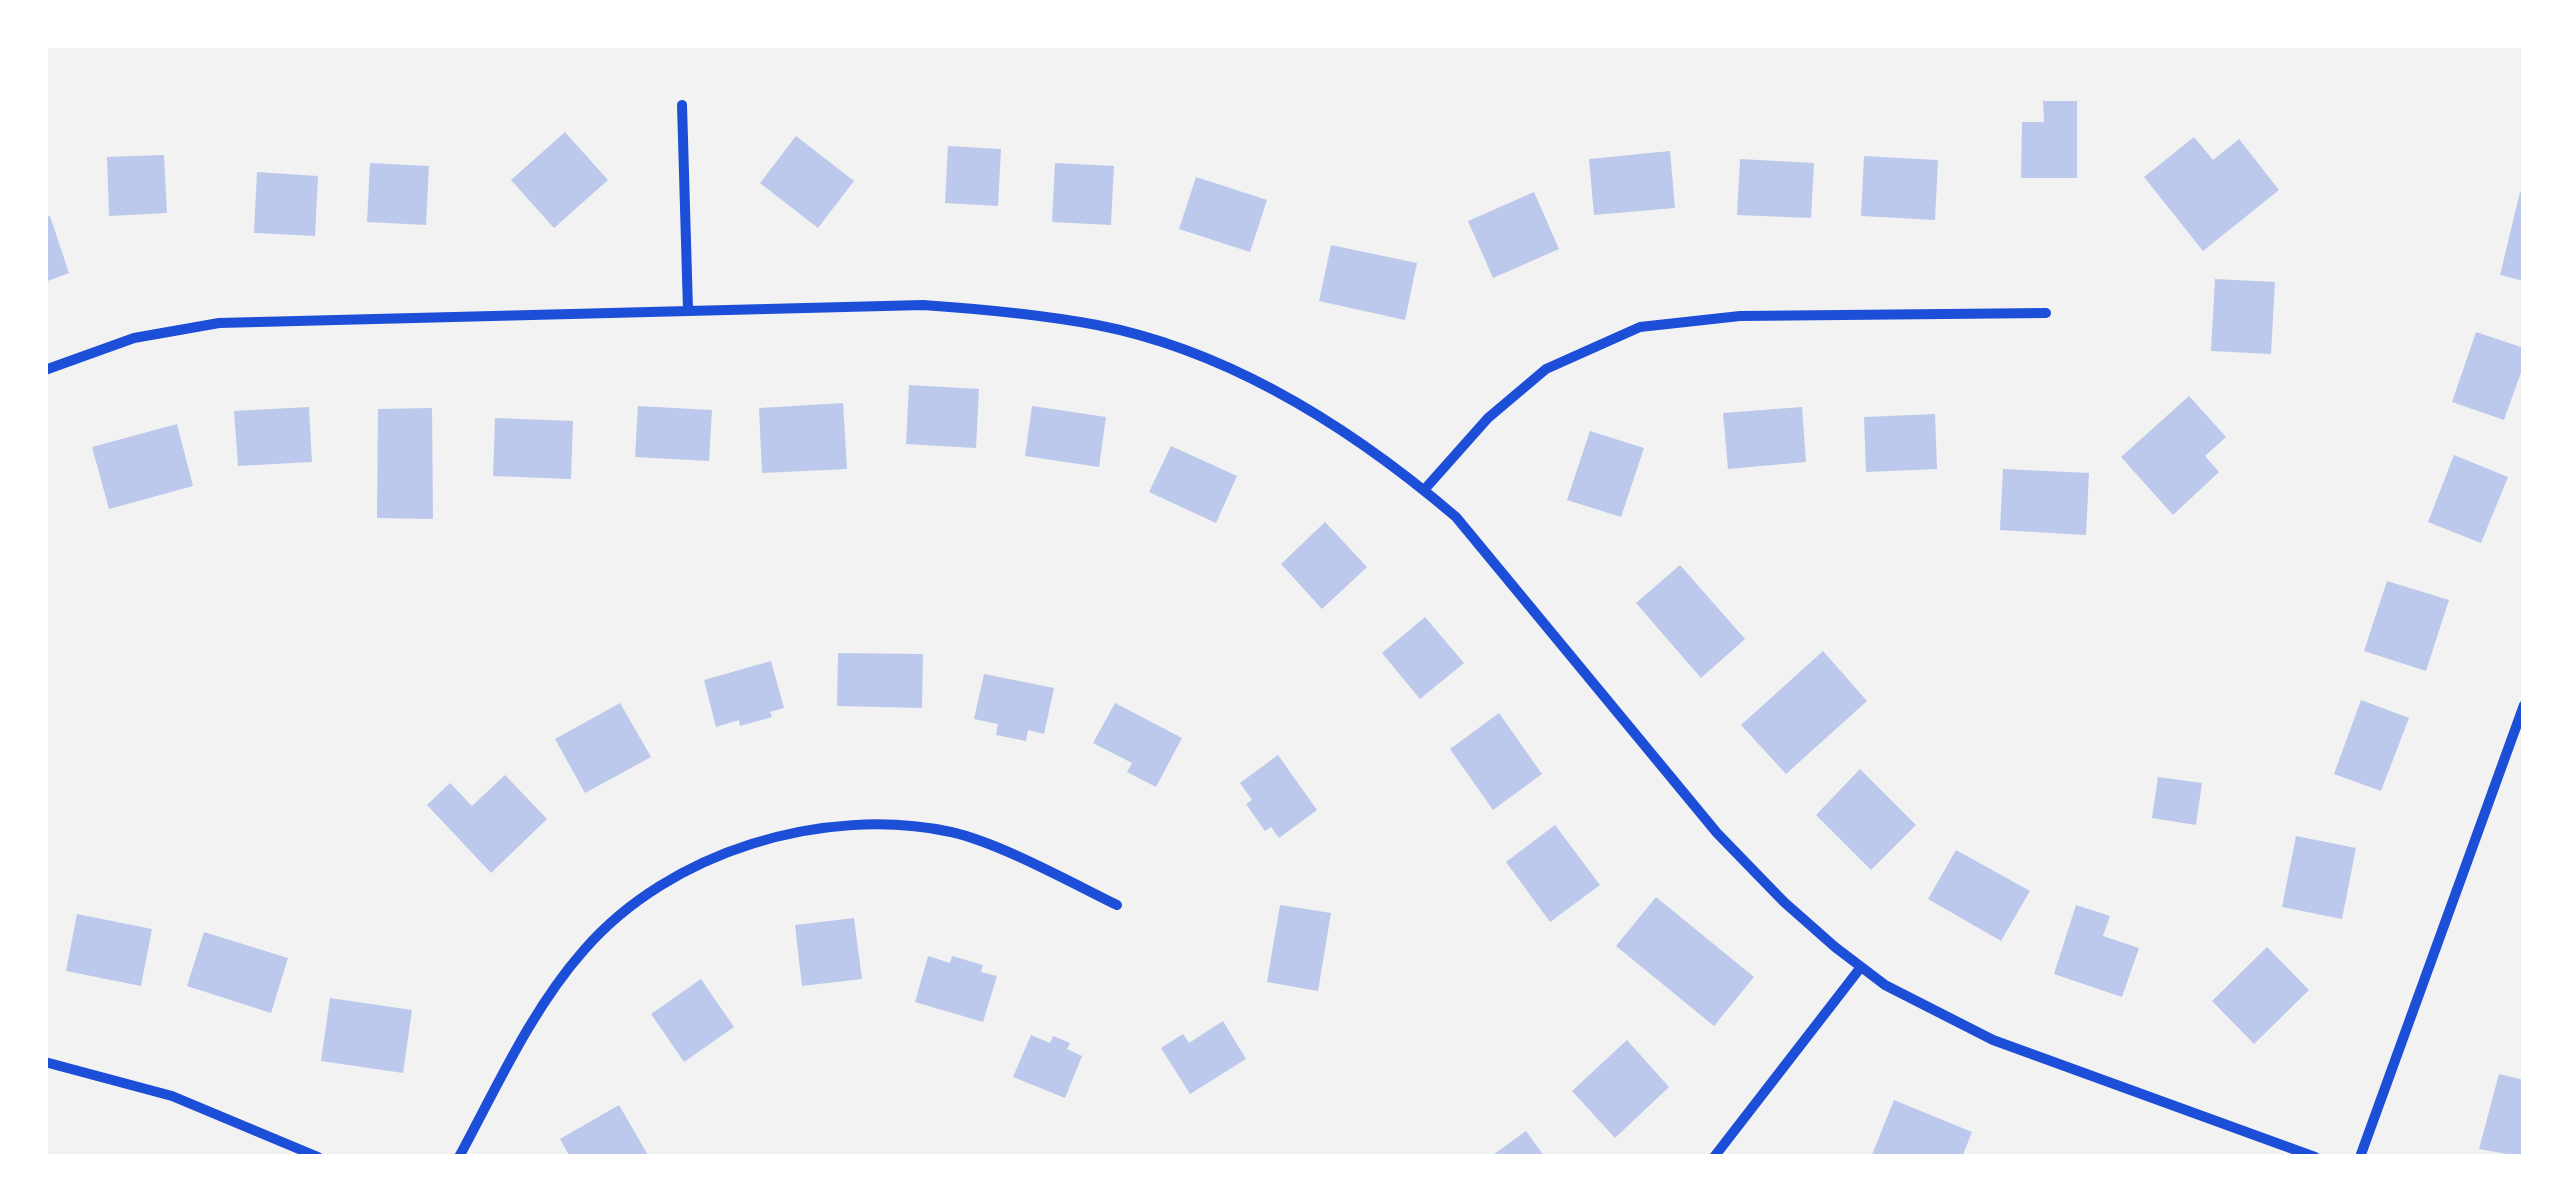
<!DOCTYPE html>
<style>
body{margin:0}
#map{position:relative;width:2569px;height:1202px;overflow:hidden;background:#f2f2f2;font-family:Inter,sans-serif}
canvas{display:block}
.frame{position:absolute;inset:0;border:48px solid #fff;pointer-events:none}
</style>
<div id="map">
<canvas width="2569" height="1202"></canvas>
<div class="frame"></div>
</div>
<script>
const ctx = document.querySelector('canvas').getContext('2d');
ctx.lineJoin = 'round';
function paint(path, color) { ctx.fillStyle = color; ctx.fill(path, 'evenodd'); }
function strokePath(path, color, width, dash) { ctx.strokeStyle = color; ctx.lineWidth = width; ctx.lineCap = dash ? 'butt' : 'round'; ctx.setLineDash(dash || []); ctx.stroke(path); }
const building = new Path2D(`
 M2043 101H2077V178H2021L2022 122H2044Z
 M565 132 608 180 554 228 511 180Z
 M796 136 854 181 818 228 760 183Z
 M2194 137 2213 160 2239 139 2279 190 2203 251 2144 177Z
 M948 146 1001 149 998 206 945 203Z
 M1670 151 1675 208 1594 215 1589 159Z
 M164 155 167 213 109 216 107 157Z
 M1864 156 1938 160 1935 220 1861 216Z
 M1740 159 1814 163 1811 218 1737 215Z
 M370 163 429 166 426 225 367 222Z
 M1055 163 1114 166 1111 225 1052 222Z
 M257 172 318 176 315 236 254 233Z
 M1196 177 1267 200 1250 252 1179 229Z
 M1534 192 1559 249 1493 278 1468 221Z
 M2520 192 2524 193V281L2500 275Z
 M50 216 69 273 45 282V217Z
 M1331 245 1417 263 1405 320 1319 301Z
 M2215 279 2275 282 2271 354 2211 351Z
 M2476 332 2524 348V364L2504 420 2452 402Z
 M909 385 979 389 976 448 906 444Z
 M2189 396 2226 437 2205 456 2219 472 2173 515 2121 457Z
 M843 403 847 469 762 473 759 408Z
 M638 406 712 410 709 461 635 457Z
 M1032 406 1106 417 1099 467 1025 456Z
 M309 407 312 462 238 466 234 411Z
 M1802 407 1806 462 1728 469 1723 413Z
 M432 408 433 519 377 518 378 409Z
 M1935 414 1937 469 1866 472 1864 417Z
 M495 418 573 421 571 479 493 476Z
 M177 424 193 486 109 509 92 447Z
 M1590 431 1644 448 1621 517 1567 500Z
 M1171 446 1237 476 1216 523 1149 492Z
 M2454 455 2508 477 2481 543 2428 522Z
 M2003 469 2089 473 2086 535 2000 530Z
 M1325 522 1367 567 1322 609 1281 564Z
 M1680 565 1745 639 1701 678 1636 603Z
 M2387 581 2449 600 2426 671 2364 651Z
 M1425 617 1464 663 1420 699 1382 653Z
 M1823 651 1867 701 1786 774 1741 725Z
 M838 653 923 654 922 708 837 706Z
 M771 661 784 708 770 712 772 717 740 726 739 720 716 727 704 680Z
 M984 674 1054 688 1044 734 1028 730 1026 741 996 735 998 724 974 719Z
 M2361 700 2409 718 2381 791 2334 774Z
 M620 703 651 757 585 793 555 739Z
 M1115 703 1182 738 1156 787 1127 772 1132 763 1093 743Z
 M1499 713 1542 774 1493 810 1450 749Z
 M1278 755 1317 810 1279 838 1271 827 1265 831 1246 804 1252 800 1240 783Z
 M1860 769 1916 825 1871 870 1816 815Z
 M505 775 547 819 491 873 427 805 450 783 472 806Z
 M2158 777 2202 783 2196 825 2152 818Z
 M1555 825 1600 885 1550 922 1506 862Z
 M2296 836 2356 848 2342 919 2282 907Z
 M1956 850 2030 891 2001 941 1928 899Z
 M1656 897 1754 977 1714 1026 1616 946Z
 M1280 905 1331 913 1318 991 1267 982Z
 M2076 905 2110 916 2103 936 2139 948 2122 997 2054 974Z
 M77 914 152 929 141 986 66 971Z
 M854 918 862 979 802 986 795 925Z
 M204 932 288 958 271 1013 187 986Z
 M2267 947 2309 990 2254 1044 2212 1001Z
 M928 956 950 963 952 956 983 965 981 972 997 976 983 1022 915 1002Z
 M701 979 734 1027 684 1062 651 1014Z
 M330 998 412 1010 403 1073 321 1061Z
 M1223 1021 1246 1059 1190 1094 1161 1048 1183 1034 1189 1043Z
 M1031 1035 1050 1043 1053 1036 1070 1043 1067 1049 1082 1056 1065 1098 1013 1077Z
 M1627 1040 1669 1087 1615 1138 1572 1091Z
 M2499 1074 2524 1080V1157L2479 1149Z
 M1894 1100 1972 1132 1962 1157H1871Z
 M619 1105 649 1157H570L560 1139Z
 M1526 1131 1545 1157H1490Z`);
const minor = new Path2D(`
 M682 105 688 310
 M45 370 134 338 219 323 923 305C981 309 1039 314 1097 325 1231 351 1353 429 1456 517L1717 833 1784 902 1835 947 1885 985 1993 1040 2315 1157
 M1424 490 1488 418 1546 369 1640 327 1740 316 2046 313
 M45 1062 172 1096 318 1157
 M459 1157C497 1087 531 1010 584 950 670 851 824 805 951 832 1000 843 1070 882 1117 905
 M1714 1157 1861 967
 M2360 1157 2524 705`);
paint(building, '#bdc9ec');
strokePath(minor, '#1d4ed8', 10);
</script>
